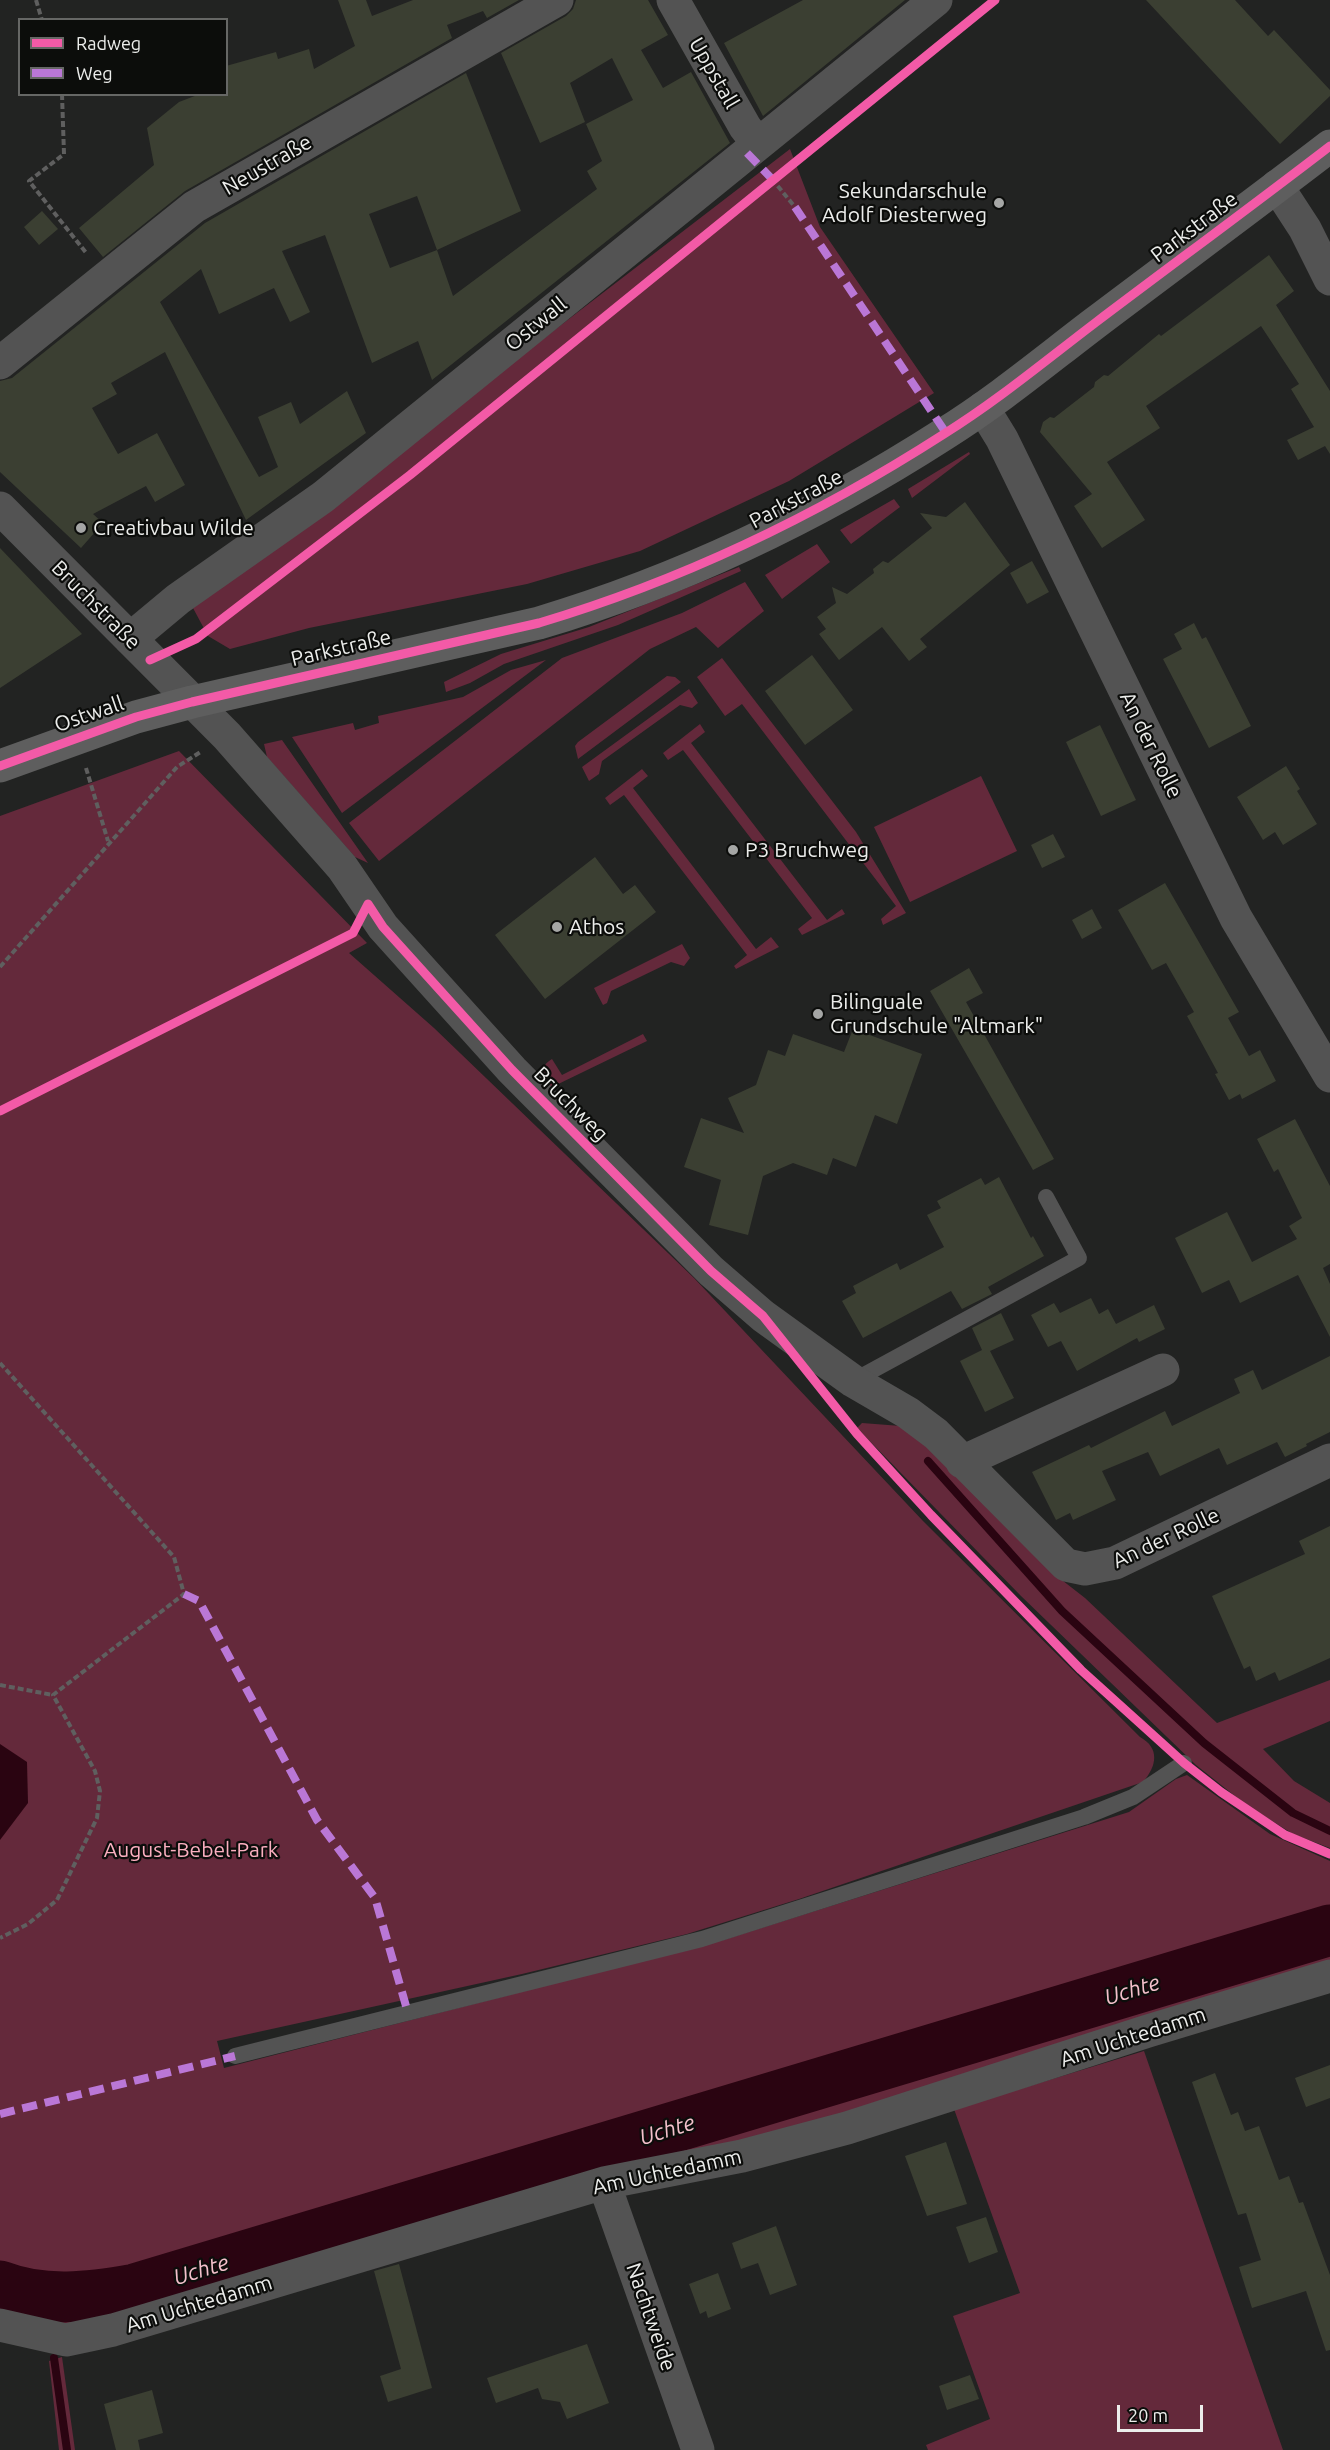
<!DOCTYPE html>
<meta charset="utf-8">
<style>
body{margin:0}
#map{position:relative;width:1330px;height:2450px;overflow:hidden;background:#222322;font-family:Ubuntu,sans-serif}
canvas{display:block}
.legend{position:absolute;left:18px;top:18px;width:210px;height:78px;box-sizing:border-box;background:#0c0d0b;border:2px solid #666765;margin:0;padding:8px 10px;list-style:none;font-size:18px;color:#ecedeb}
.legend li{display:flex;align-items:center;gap:12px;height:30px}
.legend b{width:30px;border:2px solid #666765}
.scale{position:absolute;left:1117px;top:2405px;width:86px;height:27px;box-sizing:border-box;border:3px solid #ecedeb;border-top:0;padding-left:8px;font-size:18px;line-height:21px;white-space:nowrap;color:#ecedeb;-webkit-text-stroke:4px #0c0d0b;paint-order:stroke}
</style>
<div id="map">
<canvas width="1330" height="2450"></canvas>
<ul class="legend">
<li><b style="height:8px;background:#f35aa7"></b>Radweg</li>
<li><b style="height:8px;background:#ba77d6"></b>Weg</li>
</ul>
<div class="scale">20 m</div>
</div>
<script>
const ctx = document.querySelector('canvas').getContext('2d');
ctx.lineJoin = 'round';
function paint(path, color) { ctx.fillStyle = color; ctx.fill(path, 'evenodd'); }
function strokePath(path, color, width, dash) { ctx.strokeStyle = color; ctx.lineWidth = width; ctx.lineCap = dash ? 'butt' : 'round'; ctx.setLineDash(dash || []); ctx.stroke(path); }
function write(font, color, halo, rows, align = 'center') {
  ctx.font = font + ' Ubuntu,sans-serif'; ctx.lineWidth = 4.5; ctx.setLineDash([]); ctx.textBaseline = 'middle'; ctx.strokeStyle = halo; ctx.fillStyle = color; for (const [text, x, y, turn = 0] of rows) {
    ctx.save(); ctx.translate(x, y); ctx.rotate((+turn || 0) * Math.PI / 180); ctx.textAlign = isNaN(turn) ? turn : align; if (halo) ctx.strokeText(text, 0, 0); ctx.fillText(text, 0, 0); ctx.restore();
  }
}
const green = new Path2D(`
 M790 149 820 227 934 393 789 481 640 551 527 584 309 628 230 649 208 636 193 608Z
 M969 452 970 454 912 498 908 489Z
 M894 499 900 507 851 544 840 530Z
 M817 544 830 562 782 599 765 575Z
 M739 567 741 571 618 625 504 664 470 683 446 692 444 682 501 654 589 627Z
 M745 582 764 611 718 648 696 627 650 649 379 861 349 823 562 658 682 613Z
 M722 658 856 832 906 913 883 925 881 919 896 906 742 704 725 716 697 677Z
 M546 660 342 813 292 737 353 723 355 730 379 723 378 716 463 697 511 670Z
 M667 676 675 677 681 682 578 759 575 746 578 742Z
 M689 689 698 703 692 708 680 705 602 761 599 774 589 781 582 767Z
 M700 724 705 732 691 743 827 920 842 909 845 914 802 935 798 929 812 918 683 750 668 760 663 753Z
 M282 740 368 863 355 857 267 757 264 744Z
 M179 751 367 943 349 953 434 1028 694 1278 923 1521 1140 1737C1160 1748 1157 1766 1143 1782L799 1899 687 1934 522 1974 217 2041 224 2068 723 1940 1129 1812 1176 1779 1187 1775 1270 1834 1330 1861V1963L853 2111 221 2288 69 2324 0 2311V816Z
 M642 769 648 776 633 788 756 949 771 937 779 947 736 969 734 966 747 955 624 795 610 805 605 798Z
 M981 776 1017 851 910 902 874 827Z
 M682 944 690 958 684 966 671 962 611 991 607 1003 603 1005 594 988Z
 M643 1034 647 1041 550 1088C541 1079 539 1066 552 1059L562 1075Z
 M862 1423 914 1427 1058 1577 1085 1598 1217 1723 1330 1680V1721L1263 1749 1294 1781 1330 1803V1848L1293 1834 1245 1804 1196 1765 1021 1596 857 1428Z
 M1144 2051 1283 2450H928L926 2445 990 2419 953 2316 1020 2293 954 2109Z
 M62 2357 75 2450H59L49 2361Z`);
const water = new Path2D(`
 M0 1744 27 1762 28 1803 0 1840Z`);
const stream = new Path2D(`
 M928 1461 1062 1611 1204 1743 1293 1813 1330 1831
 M54 2358 67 2450`);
const river = new Path2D(`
 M0 2286C44 2303 90 2297 135 2289L1330 1930`);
const building = new Path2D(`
 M338 0H366L372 16 413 0H519L487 18 483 11 447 25 452 38 185 191 103 257 79 228 154 165 147 128 179 102 200 94H226V66L276 52 278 59 309 49 314 69 355 46Z
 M576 0H648L668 35 641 50 663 88 691 72 730 143 432 380 418 341 372 363 325 235 282 251 310 312 290 322 274 288 219 314 201 269 160 302 259 477 278 467 258 417 291 402 300 424 347 391 366 433 246 520 165 352 111 383 117 394 92 408 118 454 157 433 185 485 155 502 146 486 93 514 103 523 81 548 0 472V381L12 378 205 223 466 73 521 211 437 250 453 296 597 189 587 171 602 161 586 124 633 100 612 58 570 83 585 122 540 143 501 53 566 16 573 9ZM417 196 437 250 390 268 369 214Z
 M803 0H905L763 116 724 43Z
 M1146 0H1235L1268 36 1274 30 1330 90V96L1280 144Z
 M42 211 58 229 39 245 24 227Z
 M1269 255 1294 291 1276 305 1330 391V454L1325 446 1298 460 1287 440 1314 427 1291 389 1299 384 1261 326 1146 406 1160 428 1107 462 1145 520 1102 548 1074 506 1092 494 1040 432 1043 422 1050 417 1054 418 1094 387 1095 382 1104 375 1108 376 1159 334 1161 336Z
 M965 502 1010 565 920 639 927 647 909 661 882 627 839 660 819 634 826 629 817 617 836 603 832 587 847 594 874 573 873 569 883 561 888 563 932 528 920 513 946 517Z
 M0 548 82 634 0 688Z
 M1032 561 1049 592 1027 604 1010 573Z
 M1194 623 1202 639 1206 637 1251 726 1209 748 1163 659 1182 649 1174 634Z
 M812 655 853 710 805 745 765 691Z
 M1100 725 1136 800 1101 816 1066 742Z
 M1286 766 1300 789 1297 791 1317 824 1283 845 1275 832 1263 840 1237 797Z
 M1053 834 1065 857 1042 868 1031 845Z
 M595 857 623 894 635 885 656 912 545 999 495 935Z
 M1165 883 1239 1012 1228 1018 1249 1056 1260 1050 1276 1081 1242 1099 1240 1094 1229 1100 1215 1074 1218 1073 1187 1016 1194 1012 1166 963 1152 970 1118 910Z
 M1092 909 1102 928 1082 939 1072 920Z
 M969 968 983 993 966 1002 1054 1159 1033 1170 930 991Z
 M853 1029 922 1054 897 1124 875 1115 856 1167 833 1158 827 1175 793 1163 763 1176 748 1235 709 1225 721 1180 684 1167 701 1118 744 1133 728 1098 756 1085 768 1050 785 1056 793 1034 844 1052Z
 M1295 1119 1330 1186V1264L1323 1268 1330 1284V1337L1298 1275 1240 1303 1229 1280 1202 1293 1175 1238 1227 1212 1252 1262 1297 1239 1289 1226 1302 1218 1278 1169 1274 1172 1257 1139Z
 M999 1177 1031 1238 1033 1236 1044 1256 988 1287 992 1294 962 1309 951 1291 863 1338 842 1301 856 1293 853 1286 897 1263 900 1270 944 1247 927 1215 941 1208 937 1201 981 1178 985 1185Z
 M1091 1298 1099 1314 1108 1309 1116 1324 1154 1305 1165 1329 1139 1342 1137 1338 1077 1371 1061 1341 1048 1347 1031 1315 1054 1303 1060 1313Z
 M1001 1313 1014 1340 990 1351 1014 1398 985 1412 960 1361 982 1350 972 1328Z
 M1330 1356V1432L1306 1444 1307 1446 1285 1457 1277 1442 1227 1465 1219 1448 1160 1476 1148 1452 1102 1471 1116 1500 1073 1520 1070 1513 1056 1520 1032 1472 1089 1445 1091 1448 1165 1411 1172 1426 1240 1393 1234 1379 1253 1370 1262 1390Z
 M1330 1526V1658L1279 1681 1275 1672 1256 1681 1250 1666 1244 1669 1212 1596 1305 1554 1299 1541Z
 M1330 2065V2098L1306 2107 1295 2078Z
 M1215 2073 1231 2115 1238 2112 1245 2131 1259 2126 1279 2180 1289 2176 1299 2203 1303 2202 1330 2275V2350L1326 2351 1306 2291 1252 2308 1239 2267 1261 2260 1246 2213 1238 2215 1192 2082Z
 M946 2142 967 2204 927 2216 905 2156Z
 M986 2217 998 2252 969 2263 956 2227Z
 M776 2226 797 2285 770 2295 758 2263 741 2269 732 2243Z
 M399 2264 432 2388 388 2402 380 2376 401 2369 374 2271Z
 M718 2273 731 2309 708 2318 706 2311 700 2314 689 2284Z
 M587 2344 609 2403 567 2419 560 2402 542 2399 538 2388 496 2403 487 2378Z
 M970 2375 979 2399 947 2410 939 2386Z
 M152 2390 163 2433 138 2440 140 2450H116L104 2404Z`);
const path = new Path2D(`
 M36 0 42 20
 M62 94 64 154 29 181 87 254
 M772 179 795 207
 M86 768 108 841
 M0 967 177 767 202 751
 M0 1363 174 1557 184 1594 53 1695 95 1771 100 1791 97 1818 57 1900 28 1924 0 1938
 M0 1685 53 1695`);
const service = new Path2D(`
 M853 1381 1079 1258 1046 1197
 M235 2056 702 1939 1084 1817 1133 1797 1184 1763`);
const minor = new Path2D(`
 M673 0 745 127 758 144
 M1277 186 1305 229 1330 279
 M0 363 194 207 557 0
 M983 408 1002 439 1236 918 1330 1076
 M0 508 227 736 342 867 383 927 512 1070 711 1271 763 1316 853 1381 908 1413 936 1434 1066 1565 1085 1569 1115 1563 1330 1460
 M130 639 178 599 323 497 936 0
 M962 1462 1163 1370
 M604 2183 698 2450
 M0 2325 66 2340 113 2330 604 2183 742 2156 847 2128 1148 2031 1330 1976`);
const secondary = new Path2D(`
 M0 766 136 717 192 702 539 623C683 580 818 515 944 434 997 401 1045 361 1095 323 1173 264 1252 206 1330 146`);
const quiet = new Path2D(`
 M747 153 772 179
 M795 207 946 433
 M184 1594 199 1601 317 1820 375 1898 408 2013
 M0 2114 235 2056`);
const cycleway = new Path2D(`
 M150 660 196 639 410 475 995 0
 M0 766 136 717 192 702 539 623C683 580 818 515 944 434 997 401 1045 361 1095 323 1173 264 1252 206 1330 146
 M0 1111 353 933 368 904 383 927 512 1070 711 1271 763 1316 857 1434 931 1515 1081 1670 1184 1763 1221 1792 1285 1835 1330 1854`);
const markers = [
 [999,203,6,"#a5a6a5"],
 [81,528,6,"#a5a6a5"],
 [733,850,6,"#a5a6a5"],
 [557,927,6,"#a5a6a5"],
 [818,1014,6,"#a5a6a5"]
];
const streetNames = [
 ["Uppstall",714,73,60],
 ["Neustraße",267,165,-30],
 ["Parkstraße",1194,227,-37],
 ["Ostwall",536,324,-39],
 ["Parkstraße",796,499,-28],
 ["Bruchstraße",96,605,45],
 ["Parkstraße",341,648,-13],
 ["Ostwall",89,714,-19],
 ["An der Rolle",1151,745,64],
 ["Bruchweg",571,1104,45],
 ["An der Rolle",1166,1538,-25],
 ["Am Uchtedamm",1133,2037,-18],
 ["Am Uchtedamm",667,2172,-12],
 ["Am Uchtedamm",199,2304,-17],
 ["Nachtweide",651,2317,71]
];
const poiNames = [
 ["Sekundarschule",987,191,"right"],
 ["Adolf Diesterweg",987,215,"right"],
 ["Creativbau Wilde",93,528],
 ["P3 Bruchweg",745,850],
 ["Athos",569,927],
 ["Bilinguale",830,1002],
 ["Grundschule \"Altmark\"",830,1026]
];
const parkNames = [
 ["August-Bebel-Park",191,1850]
];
const waterNames = [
 ["Uchte",1132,1990,-17],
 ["Uchte",667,2130,-17],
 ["Uchte",201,2270,-17]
];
paint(green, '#64293b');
paint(water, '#2a0411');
strokePath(stream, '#2a0411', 8);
strokePath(river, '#2a0411', 51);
paint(building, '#3b3f32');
strokePath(path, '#5f5f5f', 4, [6, 3]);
strokePath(service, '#535353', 16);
strokePath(minor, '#535353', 33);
strokePath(secondary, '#5e5e5e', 33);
strokePath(quiet, '#ba77d6', 8, [15, 8]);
strokePath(cycleway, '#f35aa7', 9);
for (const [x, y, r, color] of markers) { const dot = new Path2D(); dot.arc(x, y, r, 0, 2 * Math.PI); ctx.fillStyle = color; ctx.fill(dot); strokePath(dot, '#0c0d0b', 2); }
write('21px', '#ecedeb', '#0c0d0b', streetNames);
write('21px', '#ecedeb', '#0c0d0b', poiNames, 'left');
write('21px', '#fbafc0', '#0c0d0b', parkNames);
write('italic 22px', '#f4c1cc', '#0c0d0b', waterNames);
</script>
